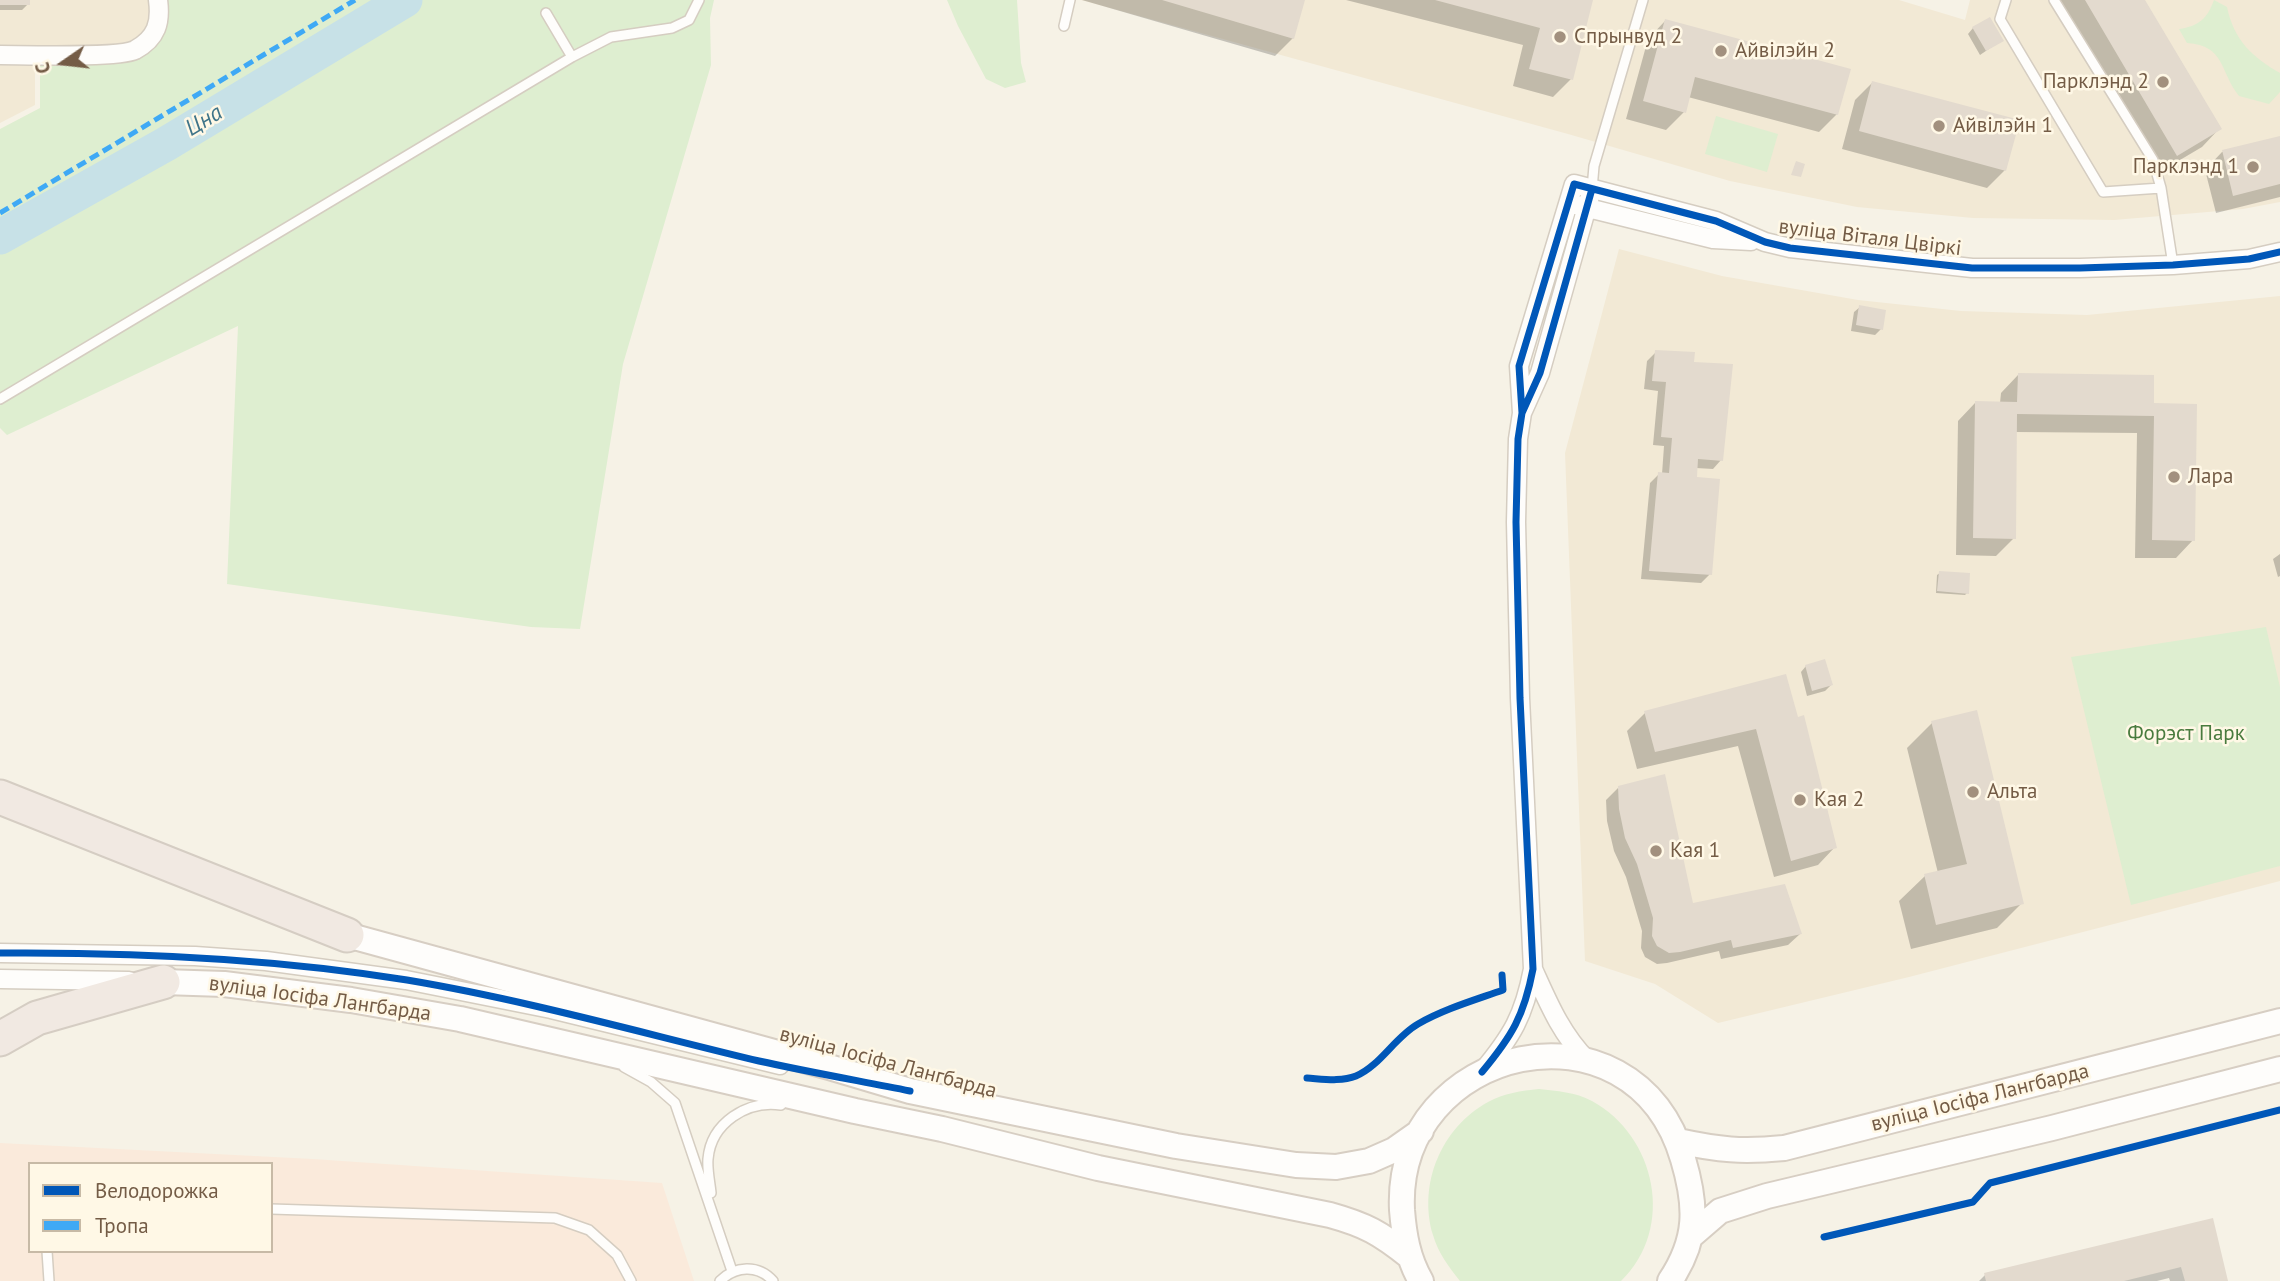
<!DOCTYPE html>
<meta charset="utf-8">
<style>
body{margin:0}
#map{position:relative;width:2280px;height:1281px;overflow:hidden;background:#f6f2e6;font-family:"PT Sans",sans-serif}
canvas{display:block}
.legend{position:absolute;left:28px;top:1162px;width:245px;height:91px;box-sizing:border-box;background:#fff8e6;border:2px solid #c7baa6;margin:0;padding:9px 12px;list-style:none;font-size:21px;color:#745c46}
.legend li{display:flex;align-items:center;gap:14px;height:35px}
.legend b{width:35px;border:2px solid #c7baa6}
.north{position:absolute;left:28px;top:28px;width:70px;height:70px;-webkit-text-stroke:5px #fff8e6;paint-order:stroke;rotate:256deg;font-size:19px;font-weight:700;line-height:28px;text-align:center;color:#745c46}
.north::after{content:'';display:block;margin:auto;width:24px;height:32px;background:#745c46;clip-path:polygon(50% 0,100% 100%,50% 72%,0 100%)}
</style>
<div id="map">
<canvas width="2280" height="1281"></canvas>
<ul class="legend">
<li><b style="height:9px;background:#0057b8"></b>Велодорожка</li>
<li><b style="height:9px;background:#3fa9f5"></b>Тропа</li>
</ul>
<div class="north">С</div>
</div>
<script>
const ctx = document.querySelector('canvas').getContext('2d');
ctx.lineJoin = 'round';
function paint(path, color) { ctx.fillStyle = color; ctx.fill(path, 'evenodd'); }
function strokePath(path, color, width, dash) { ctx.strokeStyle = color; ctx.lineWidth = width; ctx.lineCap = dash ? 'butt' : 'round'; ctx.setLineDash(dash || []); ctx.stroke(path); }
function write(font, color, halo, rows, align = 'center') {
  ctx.font = font + ' "PT Sans",sans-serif'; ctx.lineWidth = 5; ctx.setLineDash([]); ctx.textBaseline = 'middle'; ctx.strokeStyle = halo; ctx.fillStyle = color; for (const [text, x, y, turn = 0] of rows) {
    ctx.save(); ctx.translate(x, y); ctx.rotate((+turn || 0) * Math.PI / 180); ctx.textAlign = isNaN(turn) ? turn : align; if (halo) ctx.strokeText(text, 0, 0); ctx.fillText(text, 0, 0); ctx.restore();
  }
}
const residential = new Path2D(`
 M0 0H177L145 35 132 46 35 49V105L0 123Z
 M1081 0H1899L1965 20 1970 0H2280V202L2243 209 2114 220 1973 218 1857 207 1730 181 1568 134Z
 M1619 249 1722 276 1858 300 1961 311 2087 315 2280 296V881L1909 977 1718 1023 1655 984 1585 961 1565 453Z`);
const commercial = new Path2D(`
 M0 1143 313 1159 662 1183 694 1281H0ZM30 1164H271V1251H30Z`);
const green = new Path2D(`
 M159 0H714L710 18 711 65 623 364 580 629 531 627 227 584 238 326 7 435 0 428V129L40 108V54L109 53 149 39Z
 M947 0H1017L1021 63 1026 82 1005 88 986 79 958 26Z
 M2214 0 2227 7C2234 40 2252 57 2280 73V92L2269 104 2239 96C2219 71 2226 46 2187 43L2179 29C2199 26 2207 19 2214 0Z
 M1716 116 1778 134 1767 172 1705 154Z
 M2266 627 2280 687V866L2131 905 2071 657Z
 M1539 1089C1557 1091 1575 1092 1592 1101 1656 1136 1676 1228 1621 1281H1460C1449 1267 1438 1253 1433 1235 1418 1184 1441 1128 1488 1102 1504 1093 1521 1091 1539 1089Z`);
const shadow = new Path2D(`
 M0 0H28V4L22 10H0Z
 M1082 0H1303L1293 38 1275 56Z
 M1346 0H1591L1571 79 1553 97 1513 86 1523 45Z
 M2056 0H2143L2219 129 2202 147 2158 173Z
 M1665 21 1837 114 1819 132 1688 97 1684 112 1666 130 1626 119 1648 39Z
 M1973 28 2002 40 1980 55 1968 34Z
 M1873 82 2005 170 1987 188 1842 149 1855 100Z
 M2280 138V197L2216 213 2205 170 2222 152Z
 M1860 307 1881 329 1875 335 1851 331 1854 312Z
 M1656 352 1692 364 1721 460 1713 469 1696 468 1695 479 1710 574 1701 583 1641 579 1650 483 1659 474H1662L1664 446 1653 445 1658 391 1644 389 1647 361Z
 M2018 375 2152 405 2193 540 2176 558H2135L2137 433 2015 432 2014 538 1996 556 1956 555 1958 421 1975 403H2000L2001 393Z
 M2280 554V576L2278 577 2273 559Z
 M1940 573 1967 593 1965 595 1936 593 1937 575Z
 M1806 666 1831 685 1825 691 1807 696 1801 672Z
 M1785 676 1835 847 1818 865 1774 877 1738 746 1637 769 1627 731 1645 713Z
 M1932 723 2022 903 1997 928 1911 949 1899 901 1925 876 1938 873 1907 748Z
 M1618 788 1692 905 1800 934 1788 945 1721 959 1719 951 1667 963 1657 964 1645 957 1641 948 1642 931 1626 877 1614 851 1607 821 1606 800Z
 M2211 1220 2226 1281H2170L2169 1278 2157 1281H1979L1985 1275Z`);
const river = new Path2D(`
 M0 237 166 144 405 0`);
const building = new Path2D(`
 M0 0H30V5H0Z
 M1162 0H1305L1294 39Z
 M1435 0H1593L1573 80 1529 69 1540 28Z
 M2085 0H2145L2222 129 2177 156Z
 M1990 17 2004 41 1986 51 1972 27Z
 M1665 19 1851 69 1838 115 1695 77 1686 113 1643 101Z
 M1872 81 2020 120 2006 171 1859 131Z
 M2280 136V184L2233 196 2222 150Z
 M1796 161 1805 164 1801 177 1791 175Z
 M1859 305 1886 310 1883 330 1856 325Z
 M1655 350 1695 352 1694 362 1733 364 1723 461 1698 459 1697 477 1720 479 1712 575 1649 571 1658 472 1669 473 1672 438 1661 437 1666 382 1652 381Z
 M2018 373 2154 375V403L2197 404 2195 541 2152 540 2154 416 2017 414 2016 539 1973 538 1975 401 2017 402Z
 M1939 571 1970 573 1969 594 1937 591Z
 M1825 659 1833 685 1812 691 1805 665Z
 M1786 674 1798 717 1804 715 1837 848 1791 861 1756 729 1655 752 1644 711Z
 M1977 710 2024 904 1936 925 1924 874 1967 864 1931 721Z
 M1665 774 1693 903 1785 884 1802 934 1733 948 1731 940 1680 952 1669 953 1657 946 1652 936 1653 918 1637 864 1625 838 1619 809 1618 786Z
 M2213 1218 2228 1281H2185L2181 1267 2124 1281H1986L1984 1273Z`);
const lane = new Path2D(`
 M2006 0 2000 19 2103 192 2161 188
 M2054 0 2153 160 2161 188 2173 265
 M546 13 572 57
 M1064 26 1070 0
 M1592 189 1594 166 1643 0
 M0 399 572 57 611 37 672 28 689 20 699 0
 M624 1067 651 1082 675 1103 732 1271
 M711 1193C710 1182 707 1170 708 1159 711 1123 747 1100 781 1105
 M271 1209 555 1218 589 1230 617 1255 631 1281
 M47 1251 49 1281
 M720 1281C735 1266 758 1264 773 1281`);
const street = new Path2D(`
 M0 55C25 55 119 58 135 50 157 38 161 22 158 0
 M1576 205 1713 239 1751 241
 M1522 413 1519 366 1574 184 1716 221 1765 242 1790 248 1972 268H2080L2173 265 2249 259 2280 252
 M0 953 195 956 266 961 406 980 551 1009 780 1065
 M1533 969C1548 1002 1561 1034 1587 1060
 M0 979 129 981
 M1482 1072C1512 1036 1524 1016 1533 969L1520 698 1516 522 1518 439 1522 413 1540 373 1592 189`);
const secondary = new Path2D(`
 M347 935 829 1067 910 1091 1176 1146 1296 1165 1336 1167 1369 1161 1394 1150 1421 1131
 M163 982 224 984 351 1000 460 1019 855 1111 942 1129 1098 1168 1330 1215C1366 1225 1380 1233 1409 1256
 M1678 1141C1719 1150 1742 1152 1784 1148L2280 1021
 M1691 1236 1720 1211 1767 1196 2052 1128 2280 1069
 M1421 1281C1408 1259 1404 1235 1402 1210 1394 1045 1633 990 1683 1159 1697 1206 1698 1239 1670 1281`);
const highway = new Path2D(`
 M0 797 347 935
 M0 1039 37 1018 163 982`);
const quiet = new Path2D(`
 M0 213 355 0`);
const cycleway = new Path2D(`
 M1522 413 1519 366 1574 184 1716 221 1765 242 1790 248 1972 268H2080L2173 265 2249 259 2280 252
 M0 953C137 952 272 958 407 980 526 1000 642 1033 759 1061 809 1072 860 1081 910 1091
 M1482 1072C1512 1036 1524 1016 1533 969L1520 698 1516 522 1518 439 1522 413 1540 373 1592 189
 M1307 1078C1323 1079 1341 1082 1356 1076 1380 1066 1395 1037 1418 1024 1444 1009 1475 1000 1503 990L1502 975
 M1824 1237 1973 1202 1990 1183 2280 1110`);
const markers = [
 [1560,37,7,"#a2907e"],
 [1721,51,7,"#a2907e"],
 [2163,82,7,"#a2907e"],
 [1939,126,7,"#a2907e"],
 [2253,167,7,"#a2907e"],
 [2174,477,7,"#a2907e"],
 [1973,792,7,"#a2907e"],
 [1800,800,7,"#a2907e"],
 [1656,851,7,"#a2907e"]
];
const poiNames = [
 ["Спрынвуд 2",1574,37],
 ["Айвілэйн 2",1735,51],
 ["Парклэнд 2",2149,82,"right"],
 ["Айвілэйн 1",1953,126],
 ["Парклэнд 1",2239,167,"right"],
 ["Лара",2188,477],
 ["Альта",1987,792],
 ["Кая 2",1814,800],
 ["Кая 1",1670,851]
];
const streetNames = [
 ["вуліца Віталя Цвіркі",1870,238,7],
 ["вуліца Іосіфа Лангбарда",320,999,8],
 ["вуліца Іосіфа Лангбарда",888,1063,15],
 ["вуліца Іосіфа Лангбарда",1980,1098,-14]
];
const parkNames = [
 ["Форэст Парк",2186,734]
];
const waterNames = [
 ["Цна",204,121,-31]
];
paint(residential, '#f2e9d5');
paint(commercial, '#faeadb');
paint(green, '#deeed0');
paint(shadow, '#0003');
strokePath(river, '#c7e1e7', 35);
paint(building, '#e3dace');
strokePath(lane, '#d5cdc1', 12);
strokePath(street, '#d5cdc1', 21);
strokePath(secondary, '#d7cec3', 28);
strokePath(highway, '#d5cdc3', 37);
strokePath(lane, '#fefdfb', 9);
strokePath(street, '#fefdfb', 18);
strokePath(secondary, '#fefdfb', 24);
strokePath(highway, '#f1e9e2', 33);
strokePath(quiet, '#3fa9f5', 5, [10, 5]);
strokePath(cycleway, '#0057b8', 7);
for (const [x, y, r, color] of markers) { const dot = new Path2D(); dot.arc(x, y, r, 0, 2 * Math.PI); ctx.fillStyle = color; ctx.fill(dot); strokePath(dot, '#fff8e6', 2.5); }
write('21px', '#745c46', '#fff8e6', poiNames, 'left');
write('21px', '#745c46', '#fff8e6', streetNames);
write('21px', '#497b3e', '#fff8e6', parkNames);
write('italic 23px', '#3f7489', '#fff8e6', waterNames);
</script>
